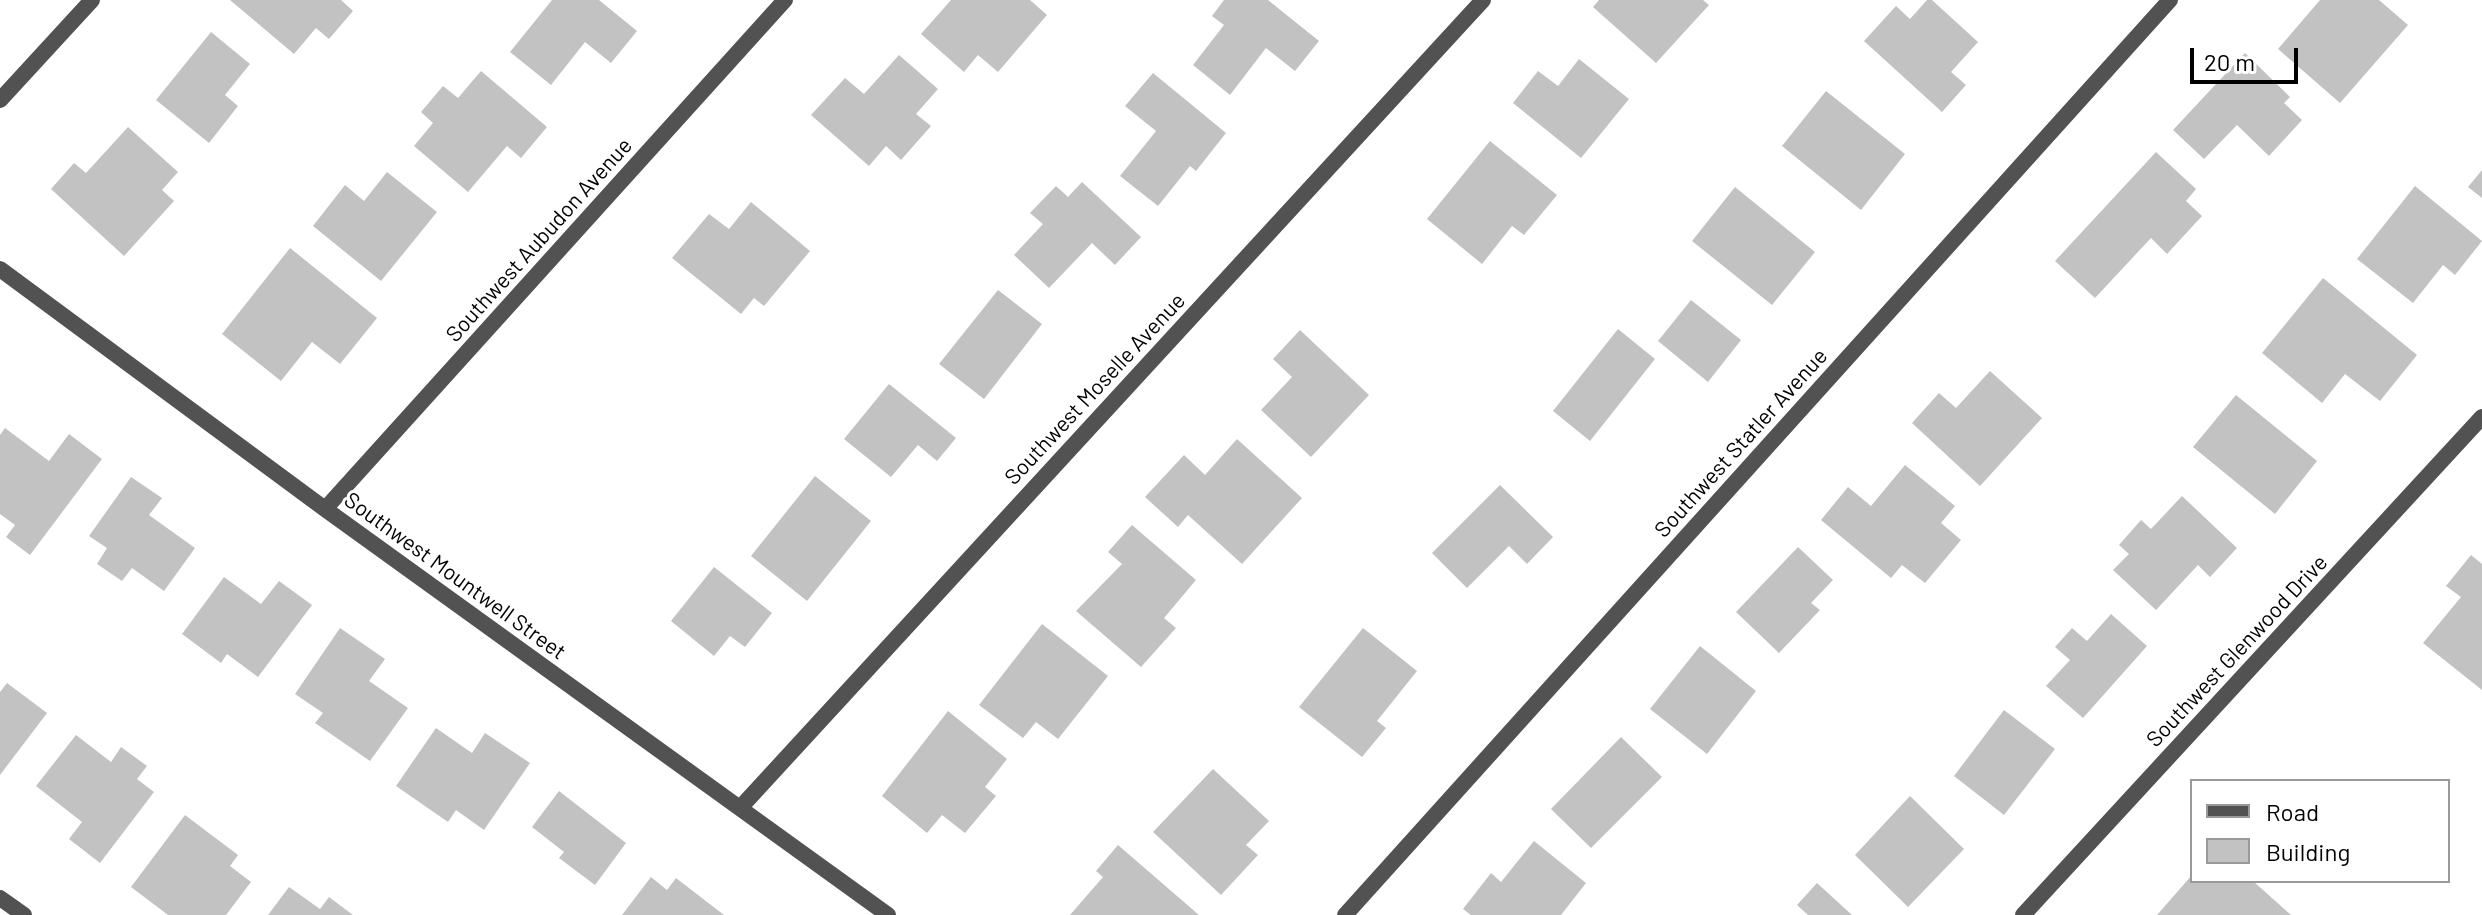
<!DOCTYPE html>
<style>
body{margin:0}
#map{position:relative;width:2482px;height:915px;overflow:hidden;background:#fff;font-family:Barlow,sans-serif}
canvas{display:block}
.legend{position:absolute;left:2190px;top:779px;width:260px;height:104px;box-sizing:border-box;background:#fff;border:2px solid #999;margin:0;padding:10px 14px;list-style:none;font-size:24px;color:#000}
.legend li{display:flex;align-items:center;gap:16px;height:40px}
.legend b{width:40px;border:2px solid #999}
.scale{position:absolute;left:2190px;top:48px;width:108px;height:36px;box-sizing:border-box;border:4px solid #000;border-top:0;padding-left:10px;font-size:24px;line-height:28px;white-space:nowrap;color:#000;-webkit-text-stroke:6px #fff;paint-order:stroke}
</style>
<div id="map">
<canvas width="2482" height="915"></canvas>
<ul class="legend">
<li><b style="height:10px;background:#525252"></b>Road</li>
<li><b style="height:22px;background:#c2c2c2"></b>Building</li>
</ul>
<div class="scale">20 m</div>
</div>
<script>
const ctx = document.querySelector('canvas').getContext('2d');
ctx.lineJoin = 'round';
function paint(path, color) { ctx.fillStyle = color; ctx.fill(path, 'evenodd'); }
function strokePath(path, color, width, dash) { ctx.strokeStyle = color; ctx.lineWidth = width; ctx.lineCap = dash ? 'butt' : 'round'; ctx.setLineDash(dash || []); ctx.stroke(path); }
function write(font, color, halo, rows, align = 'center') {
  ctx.font = font + ' Barlow,sans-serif'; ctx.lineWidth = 6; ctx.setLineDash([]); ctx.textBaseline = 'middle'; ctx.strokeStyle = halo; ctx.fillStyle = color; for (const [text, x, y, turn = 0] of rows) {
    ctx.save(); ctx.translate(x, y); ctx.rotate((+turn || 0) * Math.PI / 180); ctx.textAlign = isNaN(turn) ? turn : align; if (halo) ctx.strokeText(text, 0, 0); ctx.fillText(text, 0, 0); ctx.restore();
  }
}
const building = new Path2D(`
 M230 0H341L353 11 329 39 316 28 294 54Z
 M552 0H599L637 31 611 63 585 42 551 85 510 52Z
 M951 0H1030L1047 15 998 72 978 55 964 72 921 34Z
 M1224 0H1268L1319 41 1295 71 1266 48 1230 95 1193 65 1224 25 1212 16Z
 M1599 0H1703L1709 5 1656 63 1593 7Z
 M1927 0H1932L1978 42 1951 72 1966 85 1942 112 1864 41 1896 6 1910 19Z
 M2320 0H2379L2408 25 2340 103 2278 49Z
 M211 32 250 64 225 95 238 106 209 143 156 100Z
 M2245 53 2290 97 2284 103 2302 120 2269 156 2237 125 2204 159 2173 130Z
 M899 55 938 89 916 114 931 126 901 160 886 146 869 166 811 115 845 78 864 94Z
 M1579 59 1629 99 1581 158 1513 103 1538 71 1558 86Z
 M481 71 547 127 521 158 507 146 468 192 414 146 433 123 421 112 443 86 458 98Z
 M1153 73 1226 133 1196 171 1190 166 1158 206 1120 176 1156 131 1125 106Z
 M1826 91 1905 154 1861 210 1782 146Z
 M128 127 178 172 162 190 174 201 124 256 51 189 74 163 86 173Z
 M1490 141 1557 195 1524 235 1512 226 1482 264 1427 219Z
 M2156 152 2196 189 2186 201 2202 216 2167 254 2151 238 2095 298 2055 261Z
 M2482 170V198L2468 187Z
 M387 172 437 212 381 281 313 226 345 185 364 201Z
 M1082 182 1141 237 1115 265 1092 243 1049 288 1014 255 1043 224 1030 213 1056 186 1068 197Z
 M2415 186 2482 241 2455 275 2443 265 2413 303 2357 259Z
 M1735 187 1815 252 1772 305 1692 241Z
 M751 202 810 251 764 306 754 298 741 314 672 258 709 214 729 229Z
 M290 248 377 318 340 364 312 342 281 381 222 334Z
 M2323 278 2417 355 2380 401 2345 374 2322 403 2262 353Z
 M998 290 1042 324 984 399 939 364Z
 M1691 300 1741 340 1708 382 1658 341Z
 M1618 329 1655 359 1590 441 1553 411Z
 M1300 330 1369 395 1311 457 1261 410 1292 377 1273 359Z
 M1990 371 2042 418 1980 486 1912 423 1939 393 1956 408Z
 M889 384 956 438 937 461 918 445 891 477 844 439Z
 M2236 395 2317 461 2275 514 2193 447Z
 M5 428 49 461 69 434 102 459 30 555 6 537 15 525 0 514V435Z
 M1237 439 1302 498 1242 564 1188 515 1178 527 1145 497 1184 455 1205 475Z
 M1905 465 1955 506 1941 523 1961 540 1925 583 1902 565 1891 578 1821 520 1848 487 1871 506Z
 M815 476 871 521 807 601 751 556Z
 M131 477 162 498 149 515 195 548 164 591 132 568 122 581 97 564 107 548 89 536Z
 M1500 485 1553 537 1527 564 1509 546 1467 588 1432 553Z
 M2182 496 2237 548 2210 577 2198 565 2156 610 2113 570 2129 554 2119 545 2141 520 2151 529Z
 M1132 525 1196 580 1164 618 1176 628 1141 667 1076 611 1122 564 1108 552Z
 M1798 547 1833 580 1811 603 1820 610 1779 653 1736 612Z
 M2471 555 2482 564V690L2423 643 2461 597 2446 586Z
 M714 567 772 613 745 647 730 636 714 656 671 621Z
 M224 577 261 604 279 581 312 605 258 677 227 654 221 663 182 634Z
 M2111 614 2147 646 2083 718 2046 686 2070 660 2055 647 2072 628 2087 641Z
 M1042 624 1108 676 1058 739 1036 722 1023 738 979 705Z
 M340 628 385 659 369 681 408 708 370 761 315 723 323 713 295 694Z
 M1363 628 1417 671 1377 721 1386 728 1362 757 1299 707Z
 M1700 646 1756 691 1707 754 1650 709Z
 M7 683 47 713 0 775V692Z
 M2004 710 2055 749 2004 815 1954 776Z
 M948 711 1007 759 985 787 996 796 965 833 942 815 927 833 882 796Z
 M436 728 472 753 485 733 530 763 484 830 456 810 448 822 396 786Z
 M76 735 111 762 121 747 147 766 137 779 154 792 100 863 69 839 82 822 36 786Z
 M1621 737 1662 777 1591 848 1551 809Z
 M1213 769 1269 821 1246 845 1258 855 1221 895 1153 832Z
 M559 791 626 843 595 885 559 858 564 852 532 827Z
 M1910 796 1964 849 1908 907 1855 855Z
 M185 815 238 855 230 866 251 882 226 915H168L131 887Z
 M1534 841 1586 883 1561 915H1471L1463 909 1491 873 1501 882Z
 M1118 845 1199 915H1070L1103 877 1096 871Z
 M2192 875V881H2253L2291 915H2157Z
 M651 877 667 890 676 878 724 915H622Z
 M1817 883 1852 915H1808L1797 905Z
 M289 887 320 909 329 897 353 915H268Z`);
const minor = new Path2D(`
 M0 100 92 0
 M0 269 325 509 888 915
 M325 509 785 0
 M740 808 1483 0
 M0 898 24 915
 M1345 915 2170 0
 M2023 915 2482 417`);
const streetNames = [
 ["Southwest Aubudon Avenue",539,240,-48],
 ["Southwest Moselle Avenue",1095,389,-47],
 ["Southwest Statler Avenue",1741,443,-48],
 ["Southwest Mountwell Street",455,576,36],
 ["Southwest Glenwood Drive",2237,651,-47]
];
paint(building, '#c2c2c2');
strokePath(minor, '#525252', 16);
write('22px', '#000', '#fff', streetNames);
</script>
